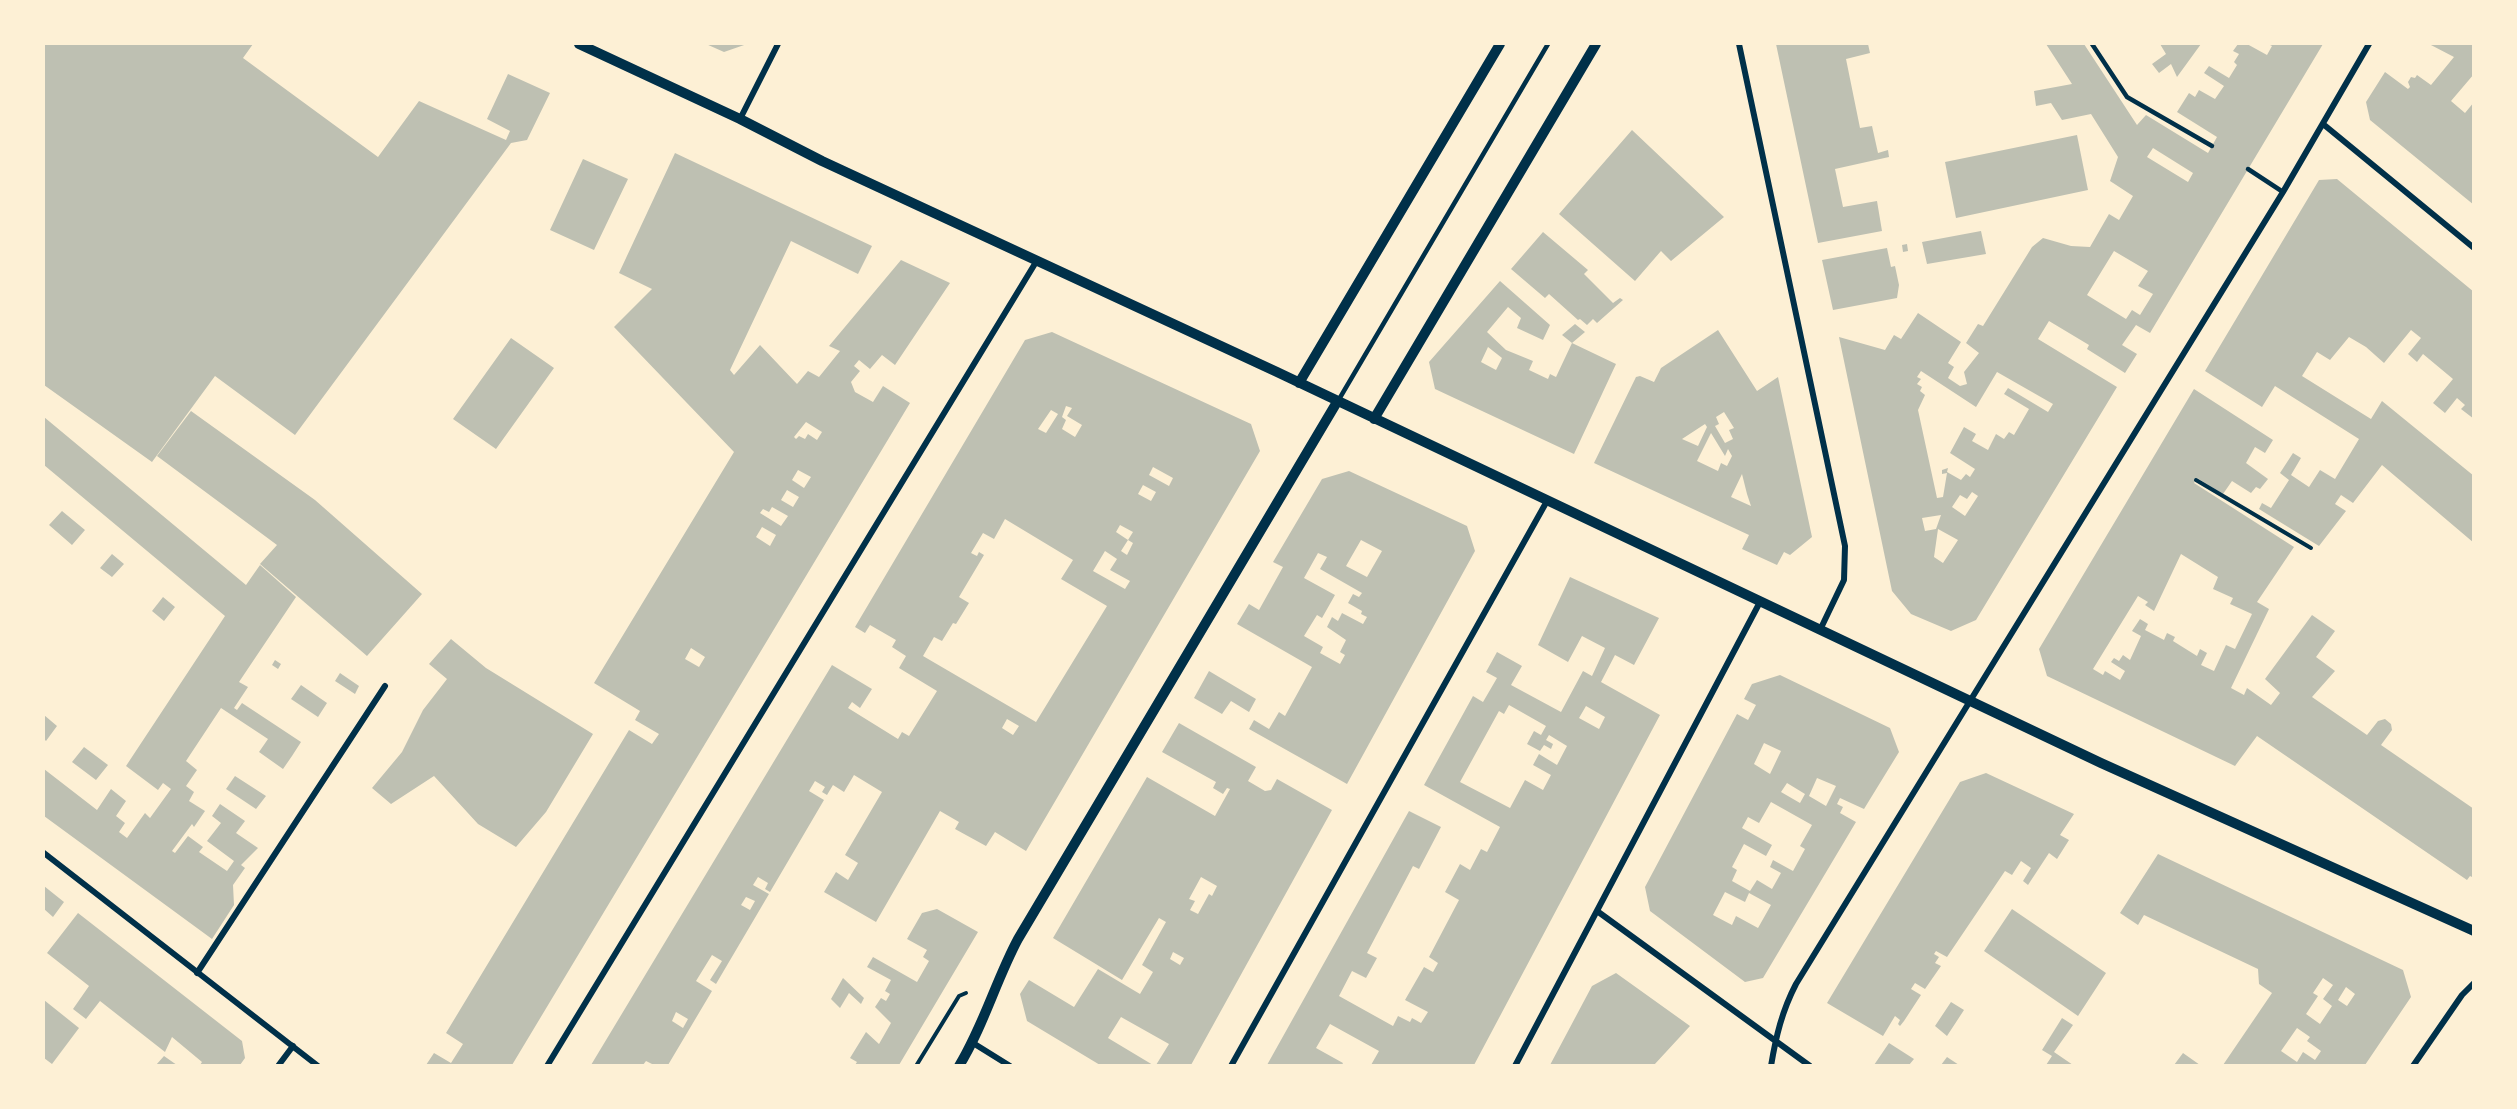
<!DOCTYPE html>
<style>
body{margin:0}
#map{position:relative;width:2517px;height:1109px;overflow:hidden;background:#fdf0d5;font-family:Manrope,sans-serif}
canvas{display:block}
.frame{position:absolute;inset:0;border:45px solid #fdf0d5;pointer-events:none}
</style>
<div id="map">
<canvas width="2517" height="1109"></canvas>
<div class="frame"></div>
</div>
<script>
const ctx = document.querySelector('canvas').getContext('2d');
ctx.lineJoin = 'round';
function paint(path, color) { ctx.fillStyle = color; ctx.fill(path, 'evenodd'); }
function strokePath(path, color, width, dash) { ctx.strokeStyle = color; ctx.lineWidth = width; ctx.lineCap = dash ? 'butt' : 'round'; ctx.setLineDash(dash || []); ctx.stroke(path); }
const building = new Path2D(`
 M44 44H253L243 58 378 157 419 101 506 140 510 131 487 119 508 74 550 93 527 140 511 143 295 435 215 376 152 462 44 385Z
 M706 44H747L724 52Z
 M1776 44H1868L1870 53 1846 59 1860 128 1872 126 1878 153 1888 150 1889 157 1835 169 1843 207 1877 201 1882 231 1818 243Z
 M2046 44H2084L2137 125 2146 115 2208 153 2217 137 2177 112 2189 93 2195 97 2199 90 2215 99 2224 86 2204 73 2209 66 2229 78 2237 65 2234 62 2239 54 2233 51 2238 44H2247L2267 55 2272 46 2268 44H2323L2150 333 2136 325 2122 345 2137 354 2125 373 2087 349 2089 345 2049 321 2038 339 2117 387 1976 620 1951 631 1911 614 1892 591 1839 337 1885 350 1894 335 1901 339 1918 313 1961 342 1948 363 1954 367 1948 378 1960 386 1967 384 1964 372 1979 353 1966 343 1978 324 1983 326 2032 247 2043 238 2071 246 2090 247 2109 214 2119 220 2133 196 2110 181 2118 157 2091 114 2062 120 2051 103 2036 106 2034 91 2072 84ZM2153 148 2193 173 2188 182 2147 157ZM2114 251 2148 271 2138 286 2153 294 2140 315 2132 310 2126 319 2087 295ZM1921 371 1976 407 1997 372 2053 404 2048 412 2008 388 2004 394 2029 409 2014 435 2009 432 2004 439 1996 434 1988 450 1972 441 1976 434 1964 427 1950 453 1975 469 1970 477 1966 474 1961 480 1947 472 1948 468 1942 470V474L1947 473 1943 497 1937 498 1918 410 1925 395 1920 391 1922 387 1917 384 1921 379 1917 377ZM1972 492 1978 496 1965 516 1952 507 1960 495 1967 499ZM1941 515 1936 529 1925 531 1922 518ZM1938 529 1958 540 1943 563 1934 557Z
 M2160 44H2201L2177 77 2171 64 2159 73 2152 64 2166 54Z
 M2429 44H2474V74L2451 101 2465 113 2474 102V205L2370 120 2366 102 2385 72 2408 89 2410 87 2408 82 2411 77 2415 78 2417 75 2431 85 2454 57Z
 M1632 130 1724 217 1671 261 1661 251 1635 281 1559 214Z
 M2077 135 2088 190 1956 218 1945 162Z
 M675 153 872 246 858 274 791 241 730 370 734 375 760 345 797 384 808 371 819 377 840 351 829 346 901 260 950 283 895 365 882 355 870 369 859 360 854 366 860 371 851 382 855 392 873 402 883 386 910 403 512 1065H426L434 1053 451 1063 463 1044 446 1033 629 730 652 744 659 734 635 720 640 711 594 683 734 452 614 327 652 289 619 273ZM806 422 822 432 817 440 808 434 805 439 799 436 796 439 794 437ZM798 470 811 477 804 488 792 480ZM787 490 799 497 793 507 781 500ZM772 507 788 516 781 526 760 513 763 509 769 512ZM762 527 776 535 770 546 756 537ZM691 648 705 657 699 667 685 659Z
 M583 159 628 179 594 250 550 230Z
 M2337 179 2474 292V419L2461 409 2465 405 2457 398 2445 413 2433 403 2453 379 2423 354 2417 362 2408 354 2421 338 2411 330 2384 363 2366 347 2349 337 2330 360 2317 352 2302 376 2371 419 2382 401 2474 476V543L2382 465 2353 503 2341 495 2335 504 2346 511 2319 546 2267 514 2259 509 2262 503 2271 508 2289 480 2280 473 2293 453 2301 458 2291 475 2309 487 2320 470 2335 479 2359 439 2275 386 2262 407 2205 371 2319 180Z
 M1981 231 1986 254 1927 264 1922 242Z
 M1543 232 1588 270 1584 274 1613 303 1620 298 1623 300 1597 323 1593 319 1587 325 1580 319 1578 320 1549 294 1545 298 1511 269Z
 M1907 244 1908 251 1903 252 1902 245Z
 M1887 248 1891 267 1895 266 1899 285 1897 298 1833 310 1822 260Z
 M1500 281 1550 325 1543 340 1517 328 1521 318 1508 307 1487 332 1506 350 1533 361 1529 370 1548 379 1550 374 1556 377 1572 343 1562 335 1575 324 1585 332 1572 343 1616 364 1574 454 1435 389 1429 362ZM1488 347 1502 358 1496 370 1481 362Z
 M1718 330 1757 391 1778 377 1812 537 1790 555 1784 552 1777 565 1742 549 1749 535 1594 463 1636 377 1640 376 1654 382 1661 368ZM1724 412 1734 428 1729 430 1733 439 1725 443 1715 426 1719 424 1716 417ZM1705 424 1707 427 1698 446 1682 439ZM1711 433 1725 456 1728 449 1732 456 1727 466 1721 463 1718 471 1697 461ZM1742 474 1747 494 1751 506 1731 497Z
 M1052 332 1251 424 1260 451 1026 851 995 832 986 846 955 829 959 822 940 811 876 922 824 892 836 872 848 880 858 863 845 855 882 792 854 775 844 792 833 785 827 795 822 792 825 787 815 781 809 791 824 800 770 892 765 889 768 883 758 877 753 885 769 894 716 984 710 980 722 961 712 955 696 981 712 991 668 1065H654L646 1061 643 1065H591L832 665 872 689 860 708 852 702 848 708 898 739 902 732 909 736 937 691 899 668 906 656 892 647 896 640 870 625 865 633 855 627 1025 340ZM1066 406 1072 408 1067 416 1082 425 1075 437 1062 429 1066 420 1062 417ZM1051 410 1058 414 1046 433 1038 429ZM1153 467 1173 478 1169 486 1149 475ZM1143 485 1156 492 1151 501 1138 494ZM1005 519 1073 560 1061 579 1107 606 1036 722 923 656 934 637 942 641 953 623 956 624 969 603 959 597 984 555 979 552 977 556 971 553 983 533 994 539ZM1120 525 1133 532 1128 540 1133 543 1127 555 1121 551 1128 540 1116 532ZM1105 551 1117 559 1110 570 1130 581 1125 589 1093 571ZM1007 719 1019 726 1013 735 1002 728ZM746 897 755 901 750 910 741 905ZM676 1012 688 1019 683 1028 672 1021Z
 M511 338 554 368 496 449 453 419Z
 M2194 389 2273 440 2265 453 2255 447 2246 463 2268 479 2260 489 2256 487 2251 493 2232 481 2223 494 2197 478 2194 483 2294 547 2257 602 2269 609 2231 688 2244 695 2247 688 2271 705 2280 693 2265 679 2312 615 2335 631 2316 657 2335 671 2312 697 2367 735 2378 721 2385 719 2391 724 2392 730 2381 745 2474 809V878L2470 876 2467 880 2257 736 2235 766 2047 676 2039 649ZM2181 554 2218 577 2213 589 2233 598 2230 604 2252 614 2235 649 2226 645 2214 671 2201 665 2207 653 2200 649 2197 656 2173 641 2175 637 2167 633 2164 640 2145 630 2148 624 2140 619 2132 631 2141 636 2130 660 2123 655 2119 661 2114 658 2111 662 2125 671 2120 680 2105 671 2103 675 2093 669 2138 596 2148 602 2145 605 2154 611Z
 M191 411 315 500 422 594 367 656 260 564 277 545 157 456Z
 M44 417 246 585 260 565 296 597 239 682 248 687 234 708 237 710 242 703 301 742 292 756 283 769 259 752 268 739 221 708 186 761 197 770 186 786 194 792 189 801 205 811 194 827 192 824 172 851 175 853 188 836 203 847 199 852 227 871 234 861 207 841 221 823 212 816 220 804 245 821 236 833 258 848 241 865 245 868 233 885 234 905 212 939 44 816V769L97 810 111 789 126 801 116 816 125 823 119 832 127 838 145 813 150 818 171 789 163 783 158 790 126 766 225 616 44 465Z
 M1349 471 1467 526 1475 551 1347 784 1249 729 1254 720 1269 729 1279 712 1285 716 1312 667 1237 624 1249 604 1259 610 1283 567 1273 562 1322 479ZM1361 540 1382 551 1367 577 1346 566ZM1318 553 1327 557 1320 569 1362 593 1359 597 1353 594 1348 603 1362 611 1361 614 1367 617 1363 624 1342 613 1338 621 1332 617 1327 627 1346 640 1340 652 1345 655 1340 664 1320 653 1323 647 1304 636 1317 615 1322 618 1335 595 1304 578Z
 M62 511 85 530 72 545 49 525Z
 M112 554 124 564 112 577 100 568Z
 M1570 577 1659 618 1634 665 1615 655 1601 682 1660 715 1474 1065H1371L1379 1051 1330 1024 1316 1048 1343 1063 1342 1065H1267L1409 811 1441 827 1419 869 1413 866 1367 953 1377 958 1366 978 1352 971 1339 996 1393 1026 1398 1016 1410 1022 1412 1018 1421 1023 1428 1012 1405 1000 1424 967 1433 972 1438 963 1429 957 1459 900 1445 892 1460 864 1470 870 1481 849 1487 852 1500 827 1424 785 1473 696 1483 702 1497 678 1486 672 1497 652 1522 666 1511 685 1561 712 1583 671 1592 676 1605 648 1582 636 1568 662 1538 645ZM1509 705 1546 726 1541 735 1534 731 1527 744 1540 751 1544 745 1551 749 1553 744 1546 740 1549 735 1567 746 1557 765 1539 754 1533 765 1551 775 1543 790 1525 780 1510 808 1460 782 1499 711 1504 714ZM1586 706 1605 717 1599 729 1579 718Z
 M163 597 175 607 164 621 152 611Z
 M451 639 486 668 593 734 546 812 516 847 478 824 434 776 391 804 372 788 402 752 423 710 447 679 429 664Z
 M275 660 281 664 278 669 272 665Z
 M1209 671 1256 699 1249 712 1231 701 1222 714 1194 698Z
 M340 673 359 686 355 694 335 681Z
 M1780 675 1890 728 1899 752 1864 809 1840 798 1837 804 1843 807 1840 813 1856 822 1763 978 1745 982 1650 911 1645 887 1737 714 1748 720 1756 705 1744 699 1752 684ZM1764 743 1781 751 1770 774 1754 764ZM1817 778 1836 786 1826 806 1809 796ZM1787 783 1805 794 1800 803 1781 792ZM1771 802 1812 825 1800 846 1805 849 1793 871 1773 860 1770 867 1781 873 1772 889 1757 880 1750 891 1732 881 1737 870 1732 867 1744 844 1766 856 1772 845 1742 828 1748 817 1759 823ZM1725 892 1745 902 1749 893 1771 905 1758 928 1736 916 1732 925 1713 915Z
 M301 685 327 703 318 717 291 699Z
 M44 715 57 726 46 741 44 739Z
 M1179 723 1256 767 1248 781 1265 791 1271 790 1277 779 1332 810 1191 1065H1156L1169 1044 1121 1017 1108 1038 1153 1065H1100L1027 1021 1020 994 1029 980 1074 1007 1098 969 1140 994 1153 972 1142 965 1166 922 1159 918 1122 980 1053 938 1147 777 1215 816 1230 789 1227 788 1223 794 1213 788 1216 782 1162 752ZM1201 877 1217 886 1212 896 1209 894 1198 914 1190 910 1195 901 1189 899ZM1173 952 1184 958 1180 965 1170 959Z
 M84 747 108 765 96 780 72 762Z
 M1986 773 2074 814 2060 835 2069 840 2057 859 2049 853 2028 885 2023 881 2031 868 2021 861 2012 875 2005 871 1947 957 1936 951 1934 954 1939 957 1935 963 1941 966 1925 989 1915 983 1911 989 1921 995 1904 1021 1900 1026 1898 1024 1900 1020 1895 1016 1883 1036 1827 1003 1960 782Z
 M235 776 266 796 256 809 226 789Z
 M2158 854 2403 970 2411 997 2365 1065H2223L2272 993 2259 984 2258 969 2144 915 2138 925 2120 913ZM2323 978 2333 985 2323 999 2332 1006 2320 1024 2306 1014 2318 996 2313 993ZM2346 987 2355 994 2347 1006 2338 1000ZM2297 1028 2310 1037 2307 1041 2321 1051 2315 1060 2303 1052 2297 1062 2281 1051Z
 M44 886 64 902 53 917 44 909Z
 M937 909 978 932 899 1065H855L857 1062 850 1058 866 1032 879 1044 891 1023 875 1007 881 998 886 1001 890 994 885 991 891 980 867 967 873 957 917 982 929 961 923 957 927 950 907 939 922 913Z
 M2012 909 2106 973 2078 1016 1984 951Z
 M78 913 242 1041 245 1058 240 1065H200L202 1062 172 1037 165 1052 100 1001 86 1019 73 1009 89 986 47 953Z
 M1616 973 1690 1026 1654 1065H1550L1592 986Z
 M843 978 864 998 861 1004 849 993 840 1008 831 999Z
 M44 1000 79 1028 52 1064 44 1058Z
 M1951 1002 1964 1010 1947 1036 1935 1026Z
 M2062 1018 2073 1025 2054 1052 2073 1065H2046L2052 1056 2042 1050Z
 M1889 1043 1914 1059 1909 1065H1874Z
 M2183 1053 2200 1065H2174Z
 M164 1056 174 1063 177 1065H156Z
 M1947 1057 1959 1065H1941Z`);
const path = new Path2D(`
 M2196 480 2311 548
 M916 1066 959 996 966 993`);
const service = new Path2D(`
 M2092 44 2127 97 2212 146
 M2248 169 2283 192
 M1338 401 1548 44`);
const minor = new Path2D(`
 M1739 44 1845 546 1844 580 1820 630
 M740 119 778 44
 M2323 124 2474 248
 M44 853 318 1066
 M1597 911 1810 1066
 M197 973 385 686
 M973 1043 1010 1066
 M278 1066 293 1046
 M547 1066 1036 262
 M1231 1066 1547 501
 M1515 1066 1760 602
 M1771 1066C1776 1036 1782 1011 1796 984L2283 192 2369 44
 M2413 1066 2462 995 2474 983`);
const tertiary = new Path2D(`
 M579 44 740 119 822 161 1277 372 2101 763 2474 931
 M1299 383 1500 44
 M1374 419 1596 44
 M959 1066C984 1025 996 980 1018 939L1337 402`);
paint(building, '#bec0b2');
strokePath(path, '#003049', 4);
strokePath(service, '#003049', 4.5);
strokePath(minor, '#003049', 6);
strokePath(tertiary, '#003049', 10);
</script>
